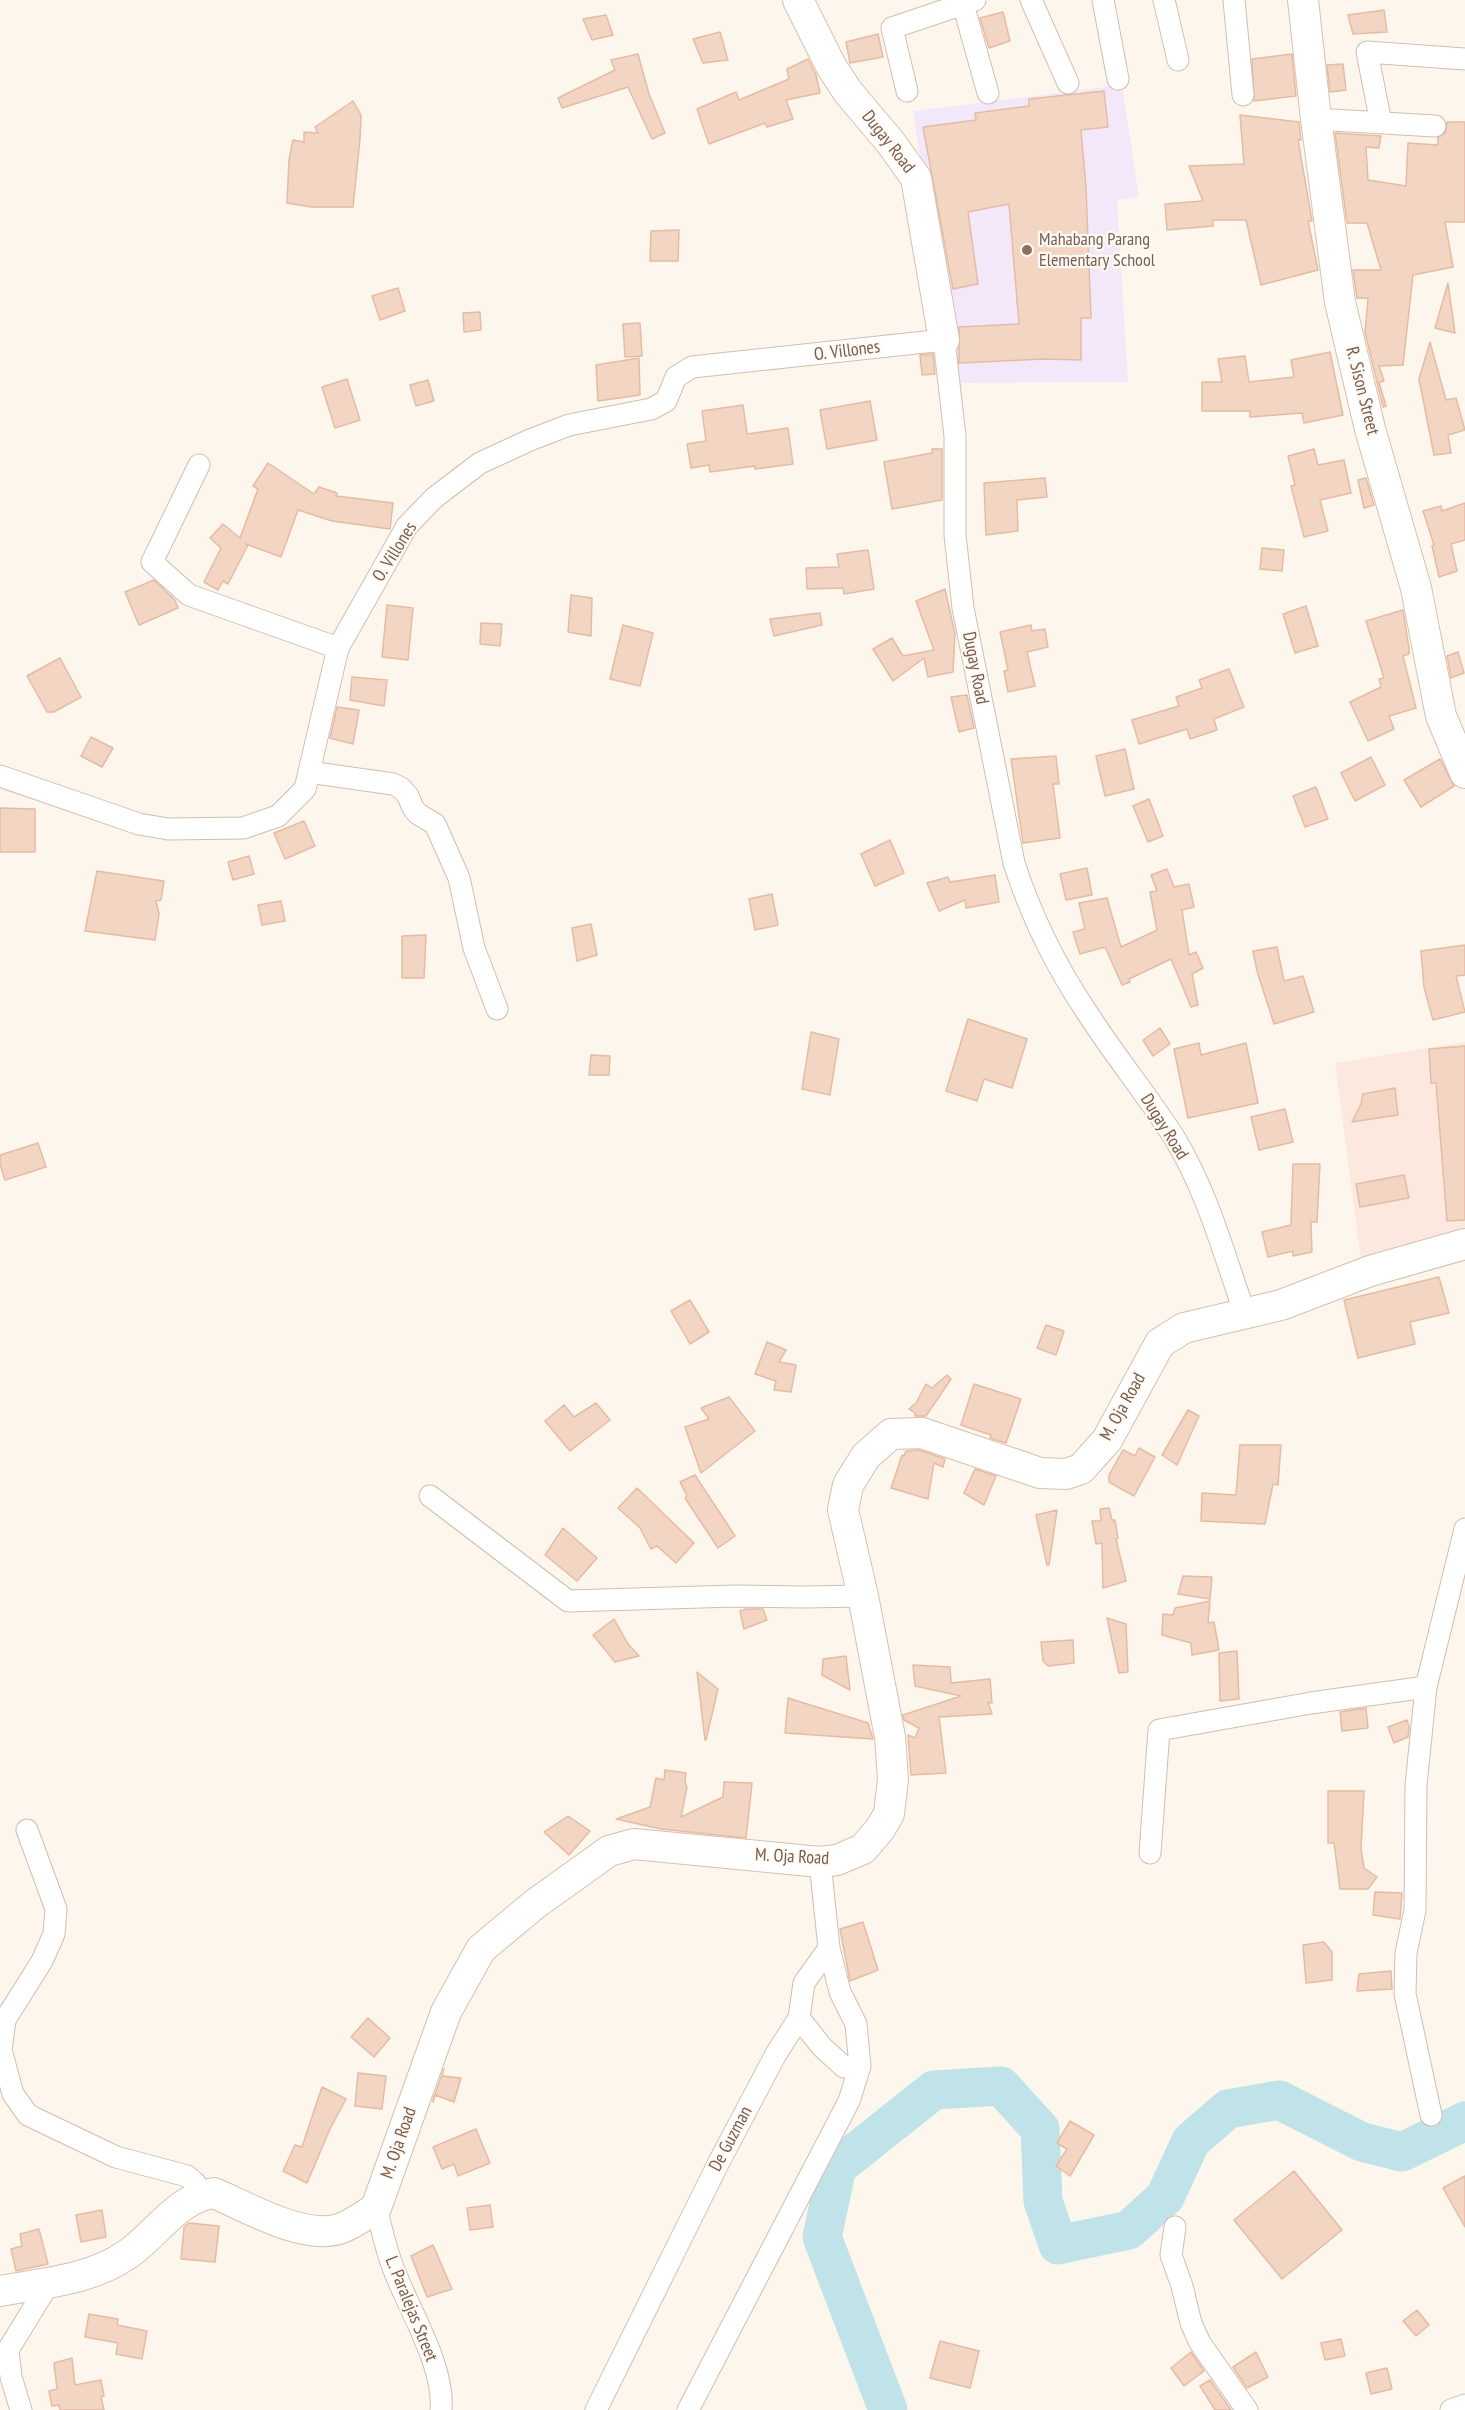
<!DOCTYPE html>
<style>
body{margin:0}
canvas{display:block;background:#fdf6ec}
</style>
<canvas width="1465" height="2410"></canvas>
<script>
const ctx = document.querySelector('canvas').getContext('2d');
ctx.lineJoin = 'round';
function paint(path, color) { ctx.fillStyle = color; ctx.fill(path, 'evenodd'); }
function strokePath(path, color, width, dash) { ctx.strokeStyle = color; ctx.lineWidth = width; ctx.lineCap = dash ? 'butt' : 'round'; ctx.setLineDash(dash || []); ctx.stroke(path); }
function write(font, color, halo, rows, align = 'center') {
  ctx.font = font + ' "PT Sans Narrow",sans-serif'; ctx.lineWidth = 4.5; ctx.setLineDash([]); ctx.textBaseline = 'middle'; ctx.strokeStyle = halo; ctx.fillStyle = color; for (const [text, x, y, turn = 0] of rows) {
    ctx.save(); ctx.translate(x, y); ctx.rotate((+turn || 0) * Math.PI / 180); ctx.textAlign = isNaN(turn) ? turn : align; if (halo) ctx.strokeText(text, 0, 0); ctx.fillText(text, 0, 0); ctx.restore();
  }
}
const commercial = new Path2D(`
 M1465 1042V1233L1361 1260 1335 1063Z`);
const education = new Path2D(`
 M1122 85 1139 197 1117 200 1128 382 956 383 913 111Z`);
const river = new Path2D(`
 M888 2410 822 2237 837 2167 934 2090 1001 2086 1040 2129 1043 2201 1058 2245 1129 2230 1165 2197 1191 2141 1228 2109 1279 2100 1362 2142 1402 2152 1465 2121`);
const building = new Path2D(`
 M1384 10 1387 32 1353 34 1348 15Z
 M1003 12 1010 41 989 48 980 18Z
 M606 15 613 35 592 40 583 19Z
 M720 32 728 60 703 63 693 39Z
 M878 34 883 57 850 63 846 42Z
 M638 54 649 94 665 133 652 139 628 87 562 108 558 98 615 70 611 60Z
 M1292 54 1296 96 1254 101 1252 59Z
 M808 59 816 75 820 93 786 100 793 119 767 127 765 123 709 144 697 109 736 92 739 100 789 79 787 69Z
 M1343 64 1346 90 1330 92 1327 65Z
 M1104 91 1108 127 1081 130 1086 188 1091 318H1081V360L1044 359 959 363V327L1019 324 1009 204 968 212 978 284 953 289 923 127 976 120 975 113 1029 106V99Z
 M353 101 361 115 360 139 353 207H311L287 203 289 160 293 140 304 142V132L318 133 315 127Z
 M1240 115 1299 122 1301 140H1298L1312 221H1308L1318 270 1261 285 1246 220H1213V226L1167 230 1165 204 1203 201 1189 166 1244 164Z
 M1447 122H1465V222H1445L1453 267 1413 275 1403 365 1379 366 1384 381 1379 382 1386 406 1383 407 1365 332 1368 298H1357L1353 270H1381L1367 223H1347L1335 133 1381 136 1379 148 1366 147 1368 180 1406 186 1408 143 1438 145V138L1446 132Z
 M679 230 678 261H650L651 231Z
 M1448 283 1455 333 1435 328Z
 M398 288 405 311 380 320 372 296Z
 M480 312 481 330 464 332 463 313Z
 M640 323 642 356 625 357 623 324Z
 M1430 342 1446 400 1456 398 1465 430 1448 435 1451 453 1434 455 1419 379Z
 M1330 352 1343 415 1304 423 1302 413 1250 417V411H1202V382H1222L1218 359 1245 356 1249 382 1294 377 1291 360Z
 M933 354 935 374 922 375 920 355Z
 M639 358 640 395 598 401 596 365Z
 M347 379 360 420 335 428 322 387Z
 M428 380 434 401 416 406 410 385Z
 M870 401 877 440 827 449 820 410Z
 M743 405 747 434 788 428 793 464 755 469V466L710 472 709 465 691 468 687 444 706 441 702 411Z
 M932 449H942V500L892 509 884 462 932 453Z
 M1314 449 1318 465 1344 460 1351 493 1320 500 1328 531 1304 537 1291 486 1295 485 1288 456Z
 M268 463 314 494 319 487 337 493 336 496 393 503 390 529 332 521 298 510 281 557 246 544 248 545 228 584 223 581 218 590 204 582 221 548 210 538 223 524 240 538 258 489 253 486Z
 M1045 478 1047 497 1017 500 1018 531 986 535 984 483Z
 M1366 478 1374 505 1364 508 1358 480Z
 M1465 503V540L1451 544 1457 571 1439 577 1432 546 1434 545 1423 511 1441 506 1442 511Z
 M1262 548 1284 550 1282 571 1260 569Z
 M868 550 874 589 844 594 843 588 807 589 806 568 839 567 837 554Z
 M154 580 175 600 178 608 139 625 125 592Z
 M945 589 955 634 953 672 928 677 924 658 893 681 873 649 892 638 903 656 934 650 916 601Z
 M571 595 592 598 591 636 568 632Z
 M387 605 413 608 408 660 382 657Z
 M1306 606 1318 646 1295 653 1283 614Z
 M1403 610 1409 648V654L1403 656 1416 708 1389 716 1394 729 1368 741 1350 702 1381 687 1379 679 1384 678 1366 621Z
 M820 613 822 625 774 636 770 619Z
 M481 623 502 624 500 646 480 644Z
 M623 625 653 633 640 686 610 679Z
 M1031 625 1032 631 1045 629 1048 647 1027 652 1035 686 1008 692 1004 671 1008 670 1000 632Z
 M1458 652 1464 673 1451 678 1447 656Z
 M60 658 81 697 54 712H47L27 676Z
 M1229 669 1244 707 1214 719 1217 730 1190 739 1187 729 1139 744 1132 720 1179 706 1176 697 1202 688 1199 680Z
 M352 677 387 680 384 706 350 700Z
 M967 695 974 728 959 732 951 697Z
 M337 707 359 710 353 744 330 738Z
 M91 737 113 748 102 767 81 756Z
 M1125 749 1134 789 1105 796 1096 756Z
 M1056 756 1059 784H1053L1060 838 1023 843 1011 759Z
 M1371 757 1385 785 1355 801 1341 773Z
 M1440 759 1454 786 1421 807 1404 780Z
 M1316 787 1328 819 1305 827 1293 796Z
 M1149 799 1163 836 1148 842 1133 806Z
 M0 808 35 809V852H0Z
 M304 821 315 846 285 859 274 833Z
 M890 840 904 873 875 886 861 854Z
 M249 856 254 874 233 880 228 862Z
 M1087 868 1092 895 1066 900 1060 874Z
 M1167 869 1174 887 1189 884 1194 907 1182 910 1189 955 1196 952 1203 968 1192 974 1198 1005 1191 1007 1171 959 1129 979 1130 982 1122 985 1105 947 1080 954 1073 932 1085 929 1079 903 1107 898 1121 947 1157 930 1150 892 1157 891 1151 875Z
 M97 871 164 881 161 900 156 901 159 914 155 940 85 931Z
 M995 875 999 902 966 908 965 900 939 911 927 883 948 877 950 882Z
 M772 894 778 925 755 930 749 899Z
 M281 901 285 921 262 925 258 905Z
 M591 924 597 955 577 961 572 928Z
 M426 935 424 978H402V936Z
 M1465 945V975L1456 976 1465 1012 1433 1020 1424 987 1421 951Z
 M1277 947 1284 981 1303 976 1314 1012 1274 1024 1257 971 1253 951Z
 M968 1019 1027 1039 1012 1088 984 1079 977 1101 946 1091Z
 M1160 1028 1170 1044 1153 1056 1143 1040Z
 M811 1032 839 1039 830 1095 802 1089Z
 M1199 1043 1201 1055 1246 1043 1258 1103 1188 1118 1174 1049Z
 M1465 1046V1220L1447 1221 1436 1083H1431L1429 1049Z
 M591 1055 610 1056 609 1075H589Z
 M1395 1088 1398 1115 1352 1122 1361 1104 1363 1094Z
 M1285 1109 1293 1142 1259 1150 1251 1117Z
 M38 1143 46 1167 5 1180 0 1164V1155Z
 M1293 1164H1320L1317 1222H1311L1312 1252 1293 1256V1251L1268 1257 1262 1232 1291 1225Z
 M1404 1175 1409 1198 1360 1207 1356 1184Z
 M1439 1277 1449 1313 1410 1322 1415 1344 1358 1358 1344 1300Z
 M690 1300 709 1332 690 1344 671 1311Z
 M1046 1325 1064 1331 1056 1355 1037 1348Z
 M767 1342 786 1350 779 1362 796 1365 791 1392 774 1390 776 1381 755 1374Z
 M947 1375 951 1379 926 1416H915V1413L909 1409 916 1403 926 1384 932 1388Z
 M974 1384 1021 1399 1006 1443 990 1438 991 1435 961 1425Z
 M729 1397 755 1431 701 1473 685 1427 709 1419 701 1408Z
 M596 1403 610 1420 570 1451 545 1421 564 1405 574 1417Z
 M1188 1410 1199 1416 1177 1465 1162 1455Z
 M1240 1445H1281L1278 1485 1273 1484 1265 1524 1201 1521 1202 1493 1236 1495Z
 M1139 1448 1155 1457 1134 1496 1109 1482V1475L1123 1450 1135 1456Z
 M919 1450 945 1459 943 1467 934 1463 928 1499 891 1488 902 1455 904 1456 906 1451Z
 M975 1469 996 1476 984 1505 964 1493Z
 M695 1475 735 1536 718 1548 685 1498 687 1496 680 1482Z
 M637 1488 694 1543 676 1563 657 1546 651 1549 640 1528 618 1508Z
 M1109 1508 1112 1520H1115L1118 1538 1116 1539 1126 1581 1103 1588 1102 1543 1096 1544 1092 1521H1101L1100 1509Z
 M1057 1510 1049 1565H1047L1036 1515Z
 M563 1528 597 1558 577 1581 545 1555Z
 M1183 1576 1212 1577 1210 1599 1178 1594Z
 M1210 1601 1208 1623 1214 1622 1219 1650 1192 1655 1191 1643 1162 1635 1163 1614 1173 1615 1175 1608Z
 M746 1609H763L767 1620 744 1629 740 1611Z
 M1107 1618 1126 1624 1128 1672 1119 1673Z
 M614 1619 628 1644 639 1656 615 1662 593 1635Z
 M1073 1640 1074 1663 1048 1666 1043 1661 1041 1642Z
 M1237 1651 1239 1699 1220 1701 1219 1653Z
 M846 1656 850 1690 822 1675 823 1659Z
 M913 1665 950 1667 951 1683 990 1679 992 1703 988 1702 992 1714 939 1717 946 1773 911 1775 908 1735 915 1738 919 1728 904 1720 903 1715 961 1696 915 1686Z
 M697 1672 718 1689 706 1740H705Z
 M788 1698 868 1723 873 1739 785 1733Z
 M1366 1708 1368 1728 1342 1731 1340 1712Z
 M1407 1720 1409 1727 1408 1737 1394 1743 1388 1727Z
 M665 1770 686 1773 685 1782 687 1787 681 1817 723 1797 724 1782 752 1783 746 1838 661 1829 616 1819 650 1807 656 1778 664 1780Z
 M1328 1791H1364L1361 1849 1364 1868 1377 1877 1368 1889H1340L1334 1843H1328Z
 M568 1816 590 1831 569 1855 544 1832Z
 M1375 1892 1402 1893 1400 1919 1373 1915Z
 M863 1922 878 1970 850 1981 840 1929Z
 M1324 1942 1332 1952V1980L1306 1983 1303 1945Z
 M1391 1971 1392 1989 1357 1991 1359 1974Z
 M368 2018 390 2038 374 2057 351 2037Z
 M444 2069 442 2076 461 2078 454 2102 435 2095 433 2102V2100Z
 M358 2073 386 2076 382 2109 355 2106Z
 M322 2087 346 2099 330 2129 307 2183 283 2171 295 2145 302 2147Z
 M1070 2121 1094 2135 1070 2176 1056 2166 1067 2149 1057 2143Z
 M476 2129 490 2163 458 2176 454 2164 442 2169 433 2147Z
 M1294 2171 1342 2230 1282 2279 1234 2220Z
 M1465 2176V2227L1443 2188Z
 M490 2205 493 2227 470 2230 467 2208Z
 M102 2210 106 2237 81 2242 76 2215Z
 M189 2223 219 2226 215 2262 181 2259 184 2227Z
 M39 2229 48 2264 16 2271 11 2249 22 2246 20 2234Z
 M433 2245 452 2289 427 2297 411 2256Z
 M1417 2310 1429 2325 1416 2336 1403 2321Z
 M89 2314 118 2319 117 2325 147 2331 142 2359 116 2354 118 2343 85 2337Z
 M1341 2339 1345 2356 1325 2360 1321 2343Z
 M940 2341 979 2351 970 2388 930 2378Z
 M1191 2352 1204 2371 1184 2386 1171 2368Z
 M1256 2352 1268 2377 1247 2388 1233 2367Z
 M72 2358 75 2385 101 2380 104 2396 101 2397 104 2410H60L59 2405 52 2406 49 2391 57 2389 54 2363Z
 M1387 2368 1392 2389 1371 2394 1366 2373Z
 M1210 2380 1231 2410H1215L1200 2386Z`);
const street = new Path2D(`
 M1031 0 1068 83
 M1103 0 1118 79
 M1164 0 1178 60
 M1234 0 1243 95
 M963 4 988 93
 M907 91 892 28 975 0
 M1316 119 1435 126
 M1381 123 1367 52 1465 59
 M199 465 152 562 189 595 338 648
 M309 772 393 784 401 788 408 796 413 808 418 814 435 824 459 878 474 948 497 1009
 M0 776 139 824 168 829 243 828 278 816 305 789 338 648 407 526 434 498 480 463 530 440 569 425 651 409 666 401 676 377 692 367 944 340 955 436V535L963 608 1014 863C1031 916 1057 968 1088 1014 1115 1056 1147 1095 1174 1137 1207 1191 1224 1254 1245 1314
 M430 1496 568 1601 735 1596 804 1597 863 1596
 M27 1830 56 1909 54 1934 42 1961 5 2020 1 2050 13 2094 28 2115 116 2157 187 2176 195 2183 201 2195
 M1150 1853 1159 1730 1311 1703 1426 1687
 M799 2018 822 2047 844 2067 860 2066
 M1431 2115 1405 1994 1406 1953 1415 1910 1416 1785 1426 1687 1465 1529
 M376 2208C381 2226 385 2245 391 2262 406 2306 445 2364 441 2410
 M1175 2227 1171 2255 1182 2286 1191 2323 1200 2343 1247 2410
 M21 2410 11 2377 8 2350 49 2283
 M596 2410 720 2160 776 2054 799 2018 804 1983 829 1948 820 1862
 M688 2410 849 2101 860 2066 856 2024 840 1992 829 1948
 M1451 2410 1465 2405`);
const secondary = new Path2D(`
 M798 0 831 66 848 92 891 143 916 178 944 340
 M1303 0 1316 119 1340 302 1370 429 1416 588 1441 716 1465 773
 M0 2291C44 2283 91 2280 128 2254 157 2234 177 2198 214 2193 247 2207 303 2240 339 2229 352 2225 365 2215 376 2208L446 2012 481 1949 535 1904 609 1851 634 1844 820 1862 837 1860 863 1849 880 1829 889 1814 893 1779 890 1737 863 1596 843 1510 848 1485 866 1456 891 1434 922 1433 1040 1473 1066 1474 1081 1469 1107 1440 1160 1343 1184 1328 1281 1305 1370 1271 1465 1244`);
const markers = [
 [1027,250,6,"#8d6e63"]
];
const streetNames = [
 ["Dugay Road",888,142,52],
 ["O. Villones",847,351,-7],
 ["R. Sison Street",1362,391,76],
 ["O. Villones",395,552,-58],
 ["Dugay Road",975,668,79],
 ["Dugay Road",1164,1127,58],
 ["M. Oja Road",1123,1407,-61],
 ["M. Oja Road",792,1857,3],
 ["De Guzman",731,2139,-62],
 ["M. Oja Road",399,2143,-71],
 ["L. Paralejas Street",411,2309,68]
];
const educationNames = [
 ["Mahabang Parang",1039,240],
 ["Elementary School",1039,261]
];
paint(commercial, '#fde8e0');
paint(education, '#f3e8fa');
strokePath(river, '#bfe3e8', 39);
paint(building, '#f3d5c3');
strokePath(building, '#e6bba3', 1.5);
strokePath(street, '#d1beb0', 23);
strokePath(secondary, '#d6c0b0', 32);
strokePath(street, '#fff', 21);
strokePath(secondary, '#fff', 30);
for (const [x, y, r, color] of markers) { const dot = new Path2D(); dot.arc(x, y, r, 0, 2 * Math.PI); ctx.fillStyle = color; ctx.fill(dot); strokePath(dot, '#fffaf3', 2); }
write('18px', '#7a5c4d', '#fffaf3', streetNames);
write('18px', '#785e54', '#fffaf3', educationNames, 'left');
</script>
